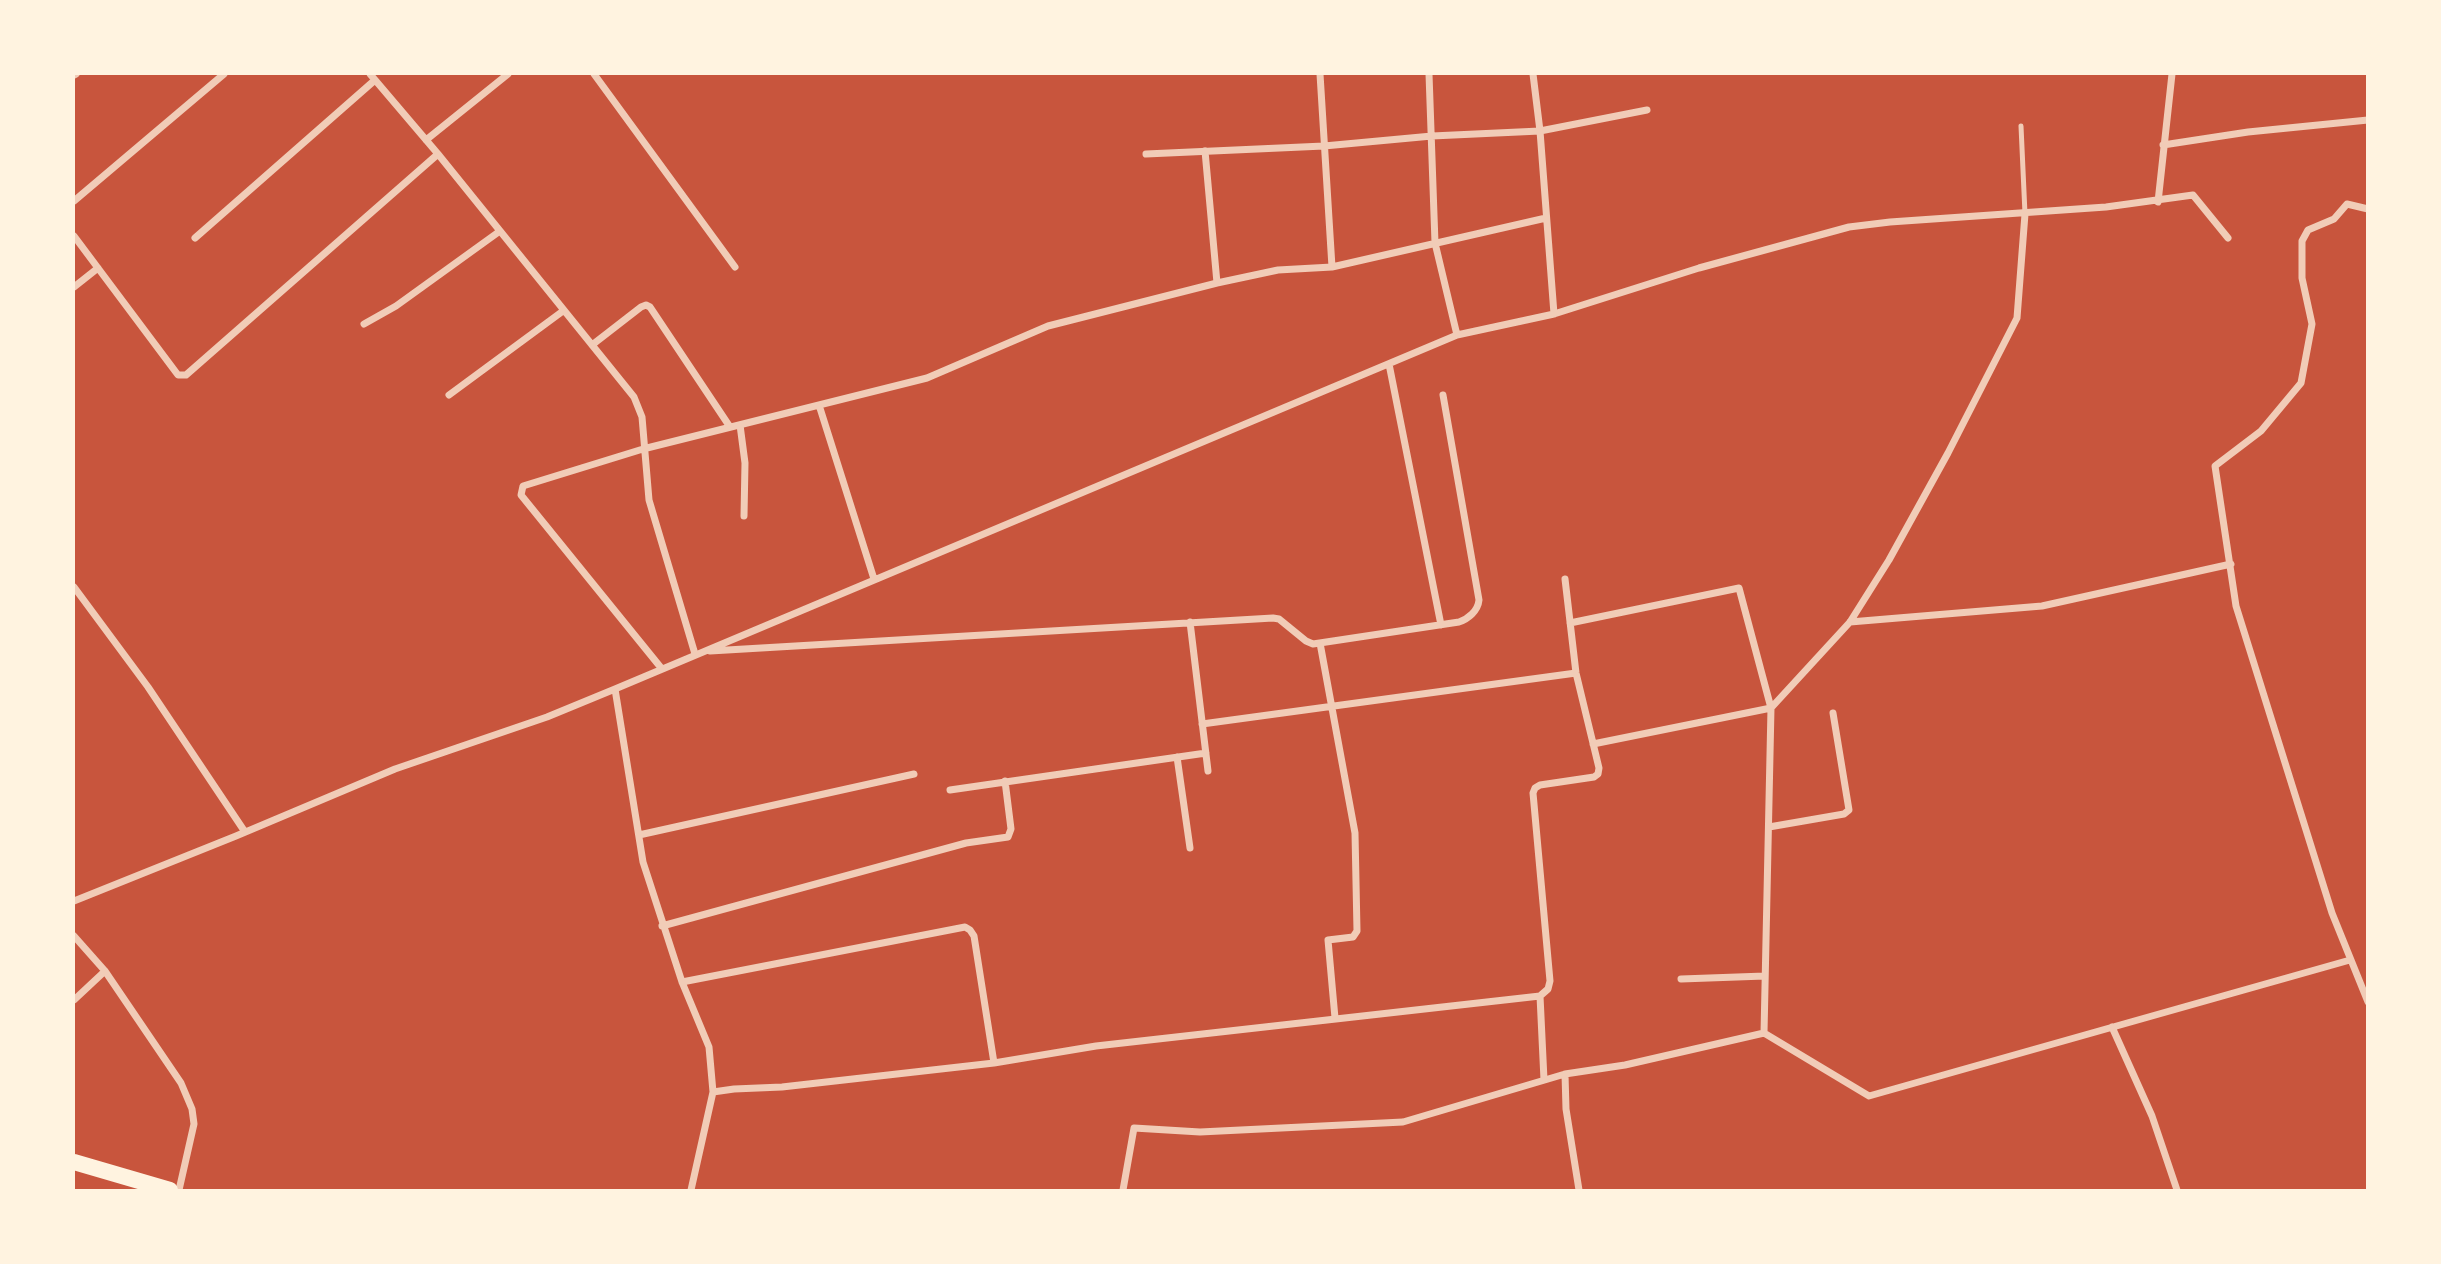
<!DOCTYPE html>
<style>
body{margin:0}
#map{position:relative;width:2441px;height:1264px;overflow:hidden;background:#c8553d;font-family:"Fira Sans",sans-serif}
canvas{display:block}
.frame{position:absolute;inset:0;border:75px solid #fff3e0;pointer-events:none}
</style>
<div id="map">
<canvas width="2441" height="1264"></canvas>
<div class="frame"></div>
</div>
<script>
const ctx = document.querySelector('canvas').getContext('2d');
ctx.lineJoin = 'round';
function strokePath(path, color, width, dash) { ctx.strokeStyle = color; ctx.lineWidth = width; ctx.lineCap = dash ? 'butt' : 'round'; ctx.setLineDash(dash || []); ctx.stroke(path); }
const service = new Path2D(`
 M2021 126 2025 214`);
const minor = new Path2D(`
 M370 74 438 154 634 397 642 417 649 500 695 654
 M594 74 735 267
 M1320 74 1332 267
 M1429 74 1435 243 1457 335
 M1533 74 1540 131 1554 314
 M74 75 76 74
 M426 140 508 74
 M2163 145 2248 132 2368 120
 M1205 151 1217 283
 M1146 154 1324 146 1432 136 1540 131 1647 110
 M74 201 224 74
 M2158 202 2172 74
 M2368 209 2347 204 2334 219 2308 230 2302 241V278L2312 324 2301 383 2261 431 2215 466 2236 606 2332 913 2368 1002
 M74 236 178 375H186L438 154
 M195 238 375 80
 M74 287 98 268
 M364 324 396 306 500 231
 M592 345 641 307 646 305 650 307 730 427
 M1389 364 1441 625
 M449 395 563 311
 M819 405 874 579
 M740 425 745 463 744 516
 M74 587 148 687 245 832
 M1190 622 1208 771
 M1850 622 2042 606 2231 564
 M1570 623 1739 588 1771 708 1593 744
 M1320 643 1355 833 1357 931 1353 937 1328 940 1335 1018
 M710 651 1273 618 1279 619 1306 641 1313 644 1459 622C1468 619 1478 611 1479 600L1443 395
 M662 669 521 495 523 486 643 449 927 378 1048 326 1217 283 1278 270 1332 267 1546 218
 M615 689 643 862 682 982 709 1047 713 1092 691 1190
 M1202 724 1576 673
 M1177 757 1190 848
 M950 790 1206 753
 M1769 827 1844 814 1849 810 1833 713
 M639 835 914 774
 M74 901 236 836 395 769 547 717 615 689 1457 335 1554 314 1699 268 1849 227 1890 222 2106 207 2193 195 2228 238
 M662 926 966 843 1008 837 1011 829 1005 781
 M74 936 105 971 181 1083 192 1109 194 1124 179 1190
 M1681 979 1765 976
 M682 982 965 927 970 930 974 936 994 1063
 M1540 996 1544 1080
 M74 1000 105 971
 M2112 1027 2152 1116 2177 1190
 M1764 1033 1771 708 1850 622 1889 560 1948 453 2017 318 2025 214
 M1565 1074 1566 1109 1579 1190
 M713 1092 734 1089 782 1087 994 1063 1096 1046 1540 996 1548 989 1550 981 1533 793 1535 788 1540 785 1594 777 1598 774 1599 768 1576 673 1565 579
 M1123 1190 1134 1128 1200 1132 1403 1122 1565 1074 1625 1065 1764 1033 1869 1096 2350 960`);
const primary = new Path2D(`
 M74 1162 170 1190`);
strokePath(service, '#f1ccb7', 5);
strokePath(minor, '#f1ccb7', 7);
strokePath(primary, '#fff3e0', 16);
</script>
